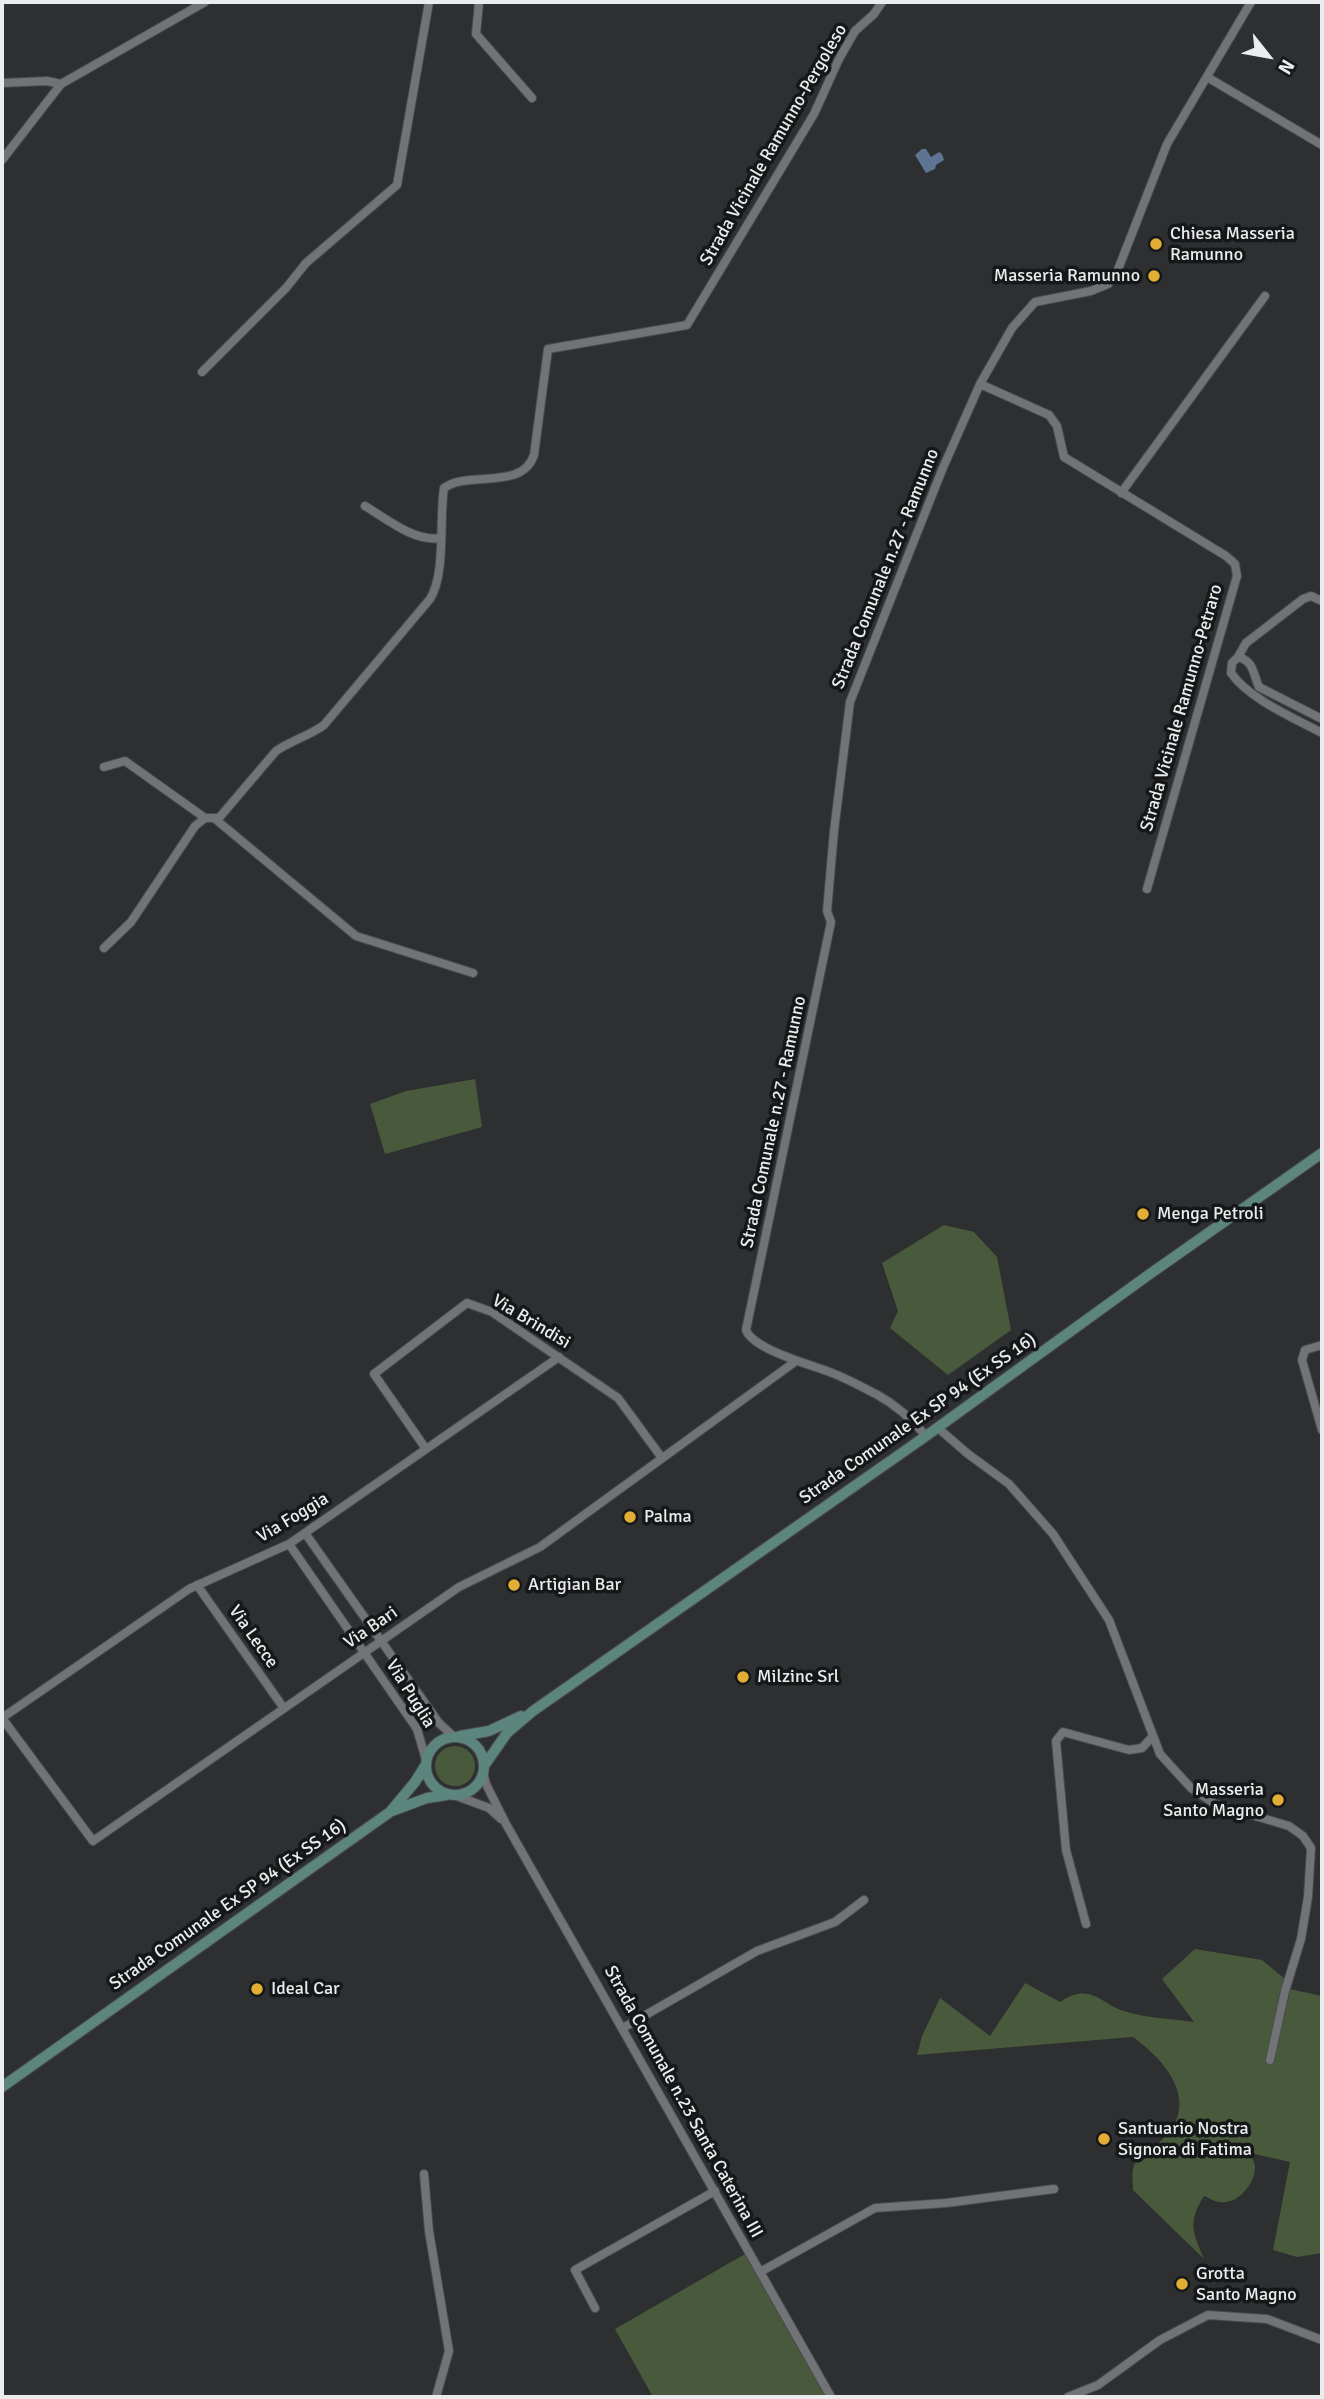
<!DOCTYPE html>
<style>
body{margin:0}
#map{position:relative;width:1324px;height:2399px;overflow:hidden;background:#2d2f31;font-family:Signika,sans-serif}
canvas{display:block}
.frame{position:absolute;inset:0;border:4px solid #eaeced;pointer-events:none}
.north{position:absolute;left:1233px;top:21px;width:70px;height:70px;-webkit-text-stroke:5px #161718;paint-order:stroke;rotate:121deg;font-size:19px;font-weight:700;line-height:28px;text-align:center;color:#eaeced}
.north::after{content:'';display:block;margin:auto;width:24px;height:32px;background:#eaeced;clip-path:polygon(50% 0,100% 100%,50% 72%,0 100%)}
</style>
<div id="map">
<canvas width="1324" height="2399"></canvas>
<div class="frame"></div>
<div class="north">N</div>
</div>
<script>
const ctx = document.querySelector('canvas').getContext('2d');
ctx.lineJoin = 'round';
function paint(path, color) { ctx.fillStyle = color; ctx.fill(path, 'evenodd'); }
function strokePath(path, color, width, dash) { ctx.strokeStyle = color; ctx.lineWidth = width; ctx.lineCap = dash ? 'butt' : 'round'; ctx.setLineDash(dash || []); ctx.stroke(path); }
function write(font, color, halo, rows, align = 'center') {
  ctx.font = font + ' Signika,sans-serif'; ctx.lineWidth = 7; ctx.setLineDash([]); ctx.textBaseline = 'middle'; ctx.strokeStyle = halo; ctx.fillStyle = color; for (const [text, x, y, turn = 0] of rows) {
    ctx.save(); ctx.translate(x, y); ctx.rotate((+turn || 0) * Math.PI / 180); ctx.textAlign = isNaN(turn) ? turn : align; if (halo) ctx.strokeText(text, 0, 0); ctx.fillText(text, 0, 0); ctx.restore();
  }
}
const green = new Path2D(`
 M475 1079 482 1127 385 1154 370 1104 406 1091Z
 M944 1225 974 1232 997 1257 1011 1330 948 1375 890 1328 898 1311 882 1263Z
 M435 1766a20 20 0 1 1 40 0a20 20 0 1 1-40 0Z
 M1195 1949 1262 1960 1286 1980 1285 1988 1322 1996V2253L1297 2257 1273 2250 1290 2162 1250 2153C1252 2158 1256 2163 1255 2169 1254 2185 1237 2205 1220 2202 1215 2202 1209 2198 1204 2196 1187 2223 1193 2232 1204 2259L1133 2190C1133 2182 1131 2170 1135 2163 1140 2152 1155 2147 1163 2139 1201 2102 1166 2061 1133 2037L917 2055 922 2036 940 1998 990 2036 1025 1983 1060 2002C1092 1981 1100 2005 1127 2012 1148 2018 1172 2019 1194 2022L1162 1979Z
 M745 2254 830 2397H653L615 2329Z`);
const water = new Path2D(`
 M922 149H926L931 157 939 152 942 154 944 160 936 165 935 169 926 173 915 155Z`);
const minor = new Path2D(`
 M479 2 476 34 532 98
 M1207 77 1322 145
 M2 83 47 81 61 84
 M2 160 61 84 205 2
 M202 372 286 288 306 263 397 185 429 2
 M980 384 1049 415 1057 426 1064 457 1226 556 1235 564 1237 576 1147 889
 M1121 493 1265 296
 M365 506C387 519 414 542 440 538
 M1238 657 1246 643 1303 599 1311 596 1322 601
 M1322 719 1259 687C1253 674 1254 661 1238 657L1232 663 1231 673C1249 699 1294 718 1322 733
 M104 767 125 761 205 818
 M214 818 356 936 473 973
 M104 948 131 922 195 826 205 818H219L276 751C292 740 309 736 324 725L430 599C446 574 439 519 444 488 469 470 522 491 534 455L548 349 687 325 814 114 839 59 855 31 874 14 882 2
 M1322 1345 1305 1350 1302 1360 1322 1430
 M938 1428 968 1454 1009 1484 1053 1534 1109 1620 1160 1754 1191 1788 1215 1804 1289 1826 1303 1836 1311 1848 1308 1897 1301 1939 1285 1991 1270 2060
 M926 1436C912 1419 896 1405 876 1394 860 1386 844 1377 827 1371 808 1364 753 1349 746 1330L831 922 827 911 834 831 850 702 942 470 980 384 1012 328 1035 302 1091 291 1108 284 1117 272 1167 144 1251 2
 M426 1449 374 1374 467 1303 492 1312 618 1398 662 1458
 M305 1533 439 1723 453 1736
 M289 1544 417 1729 426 1760
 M197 1585 283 1707
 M2 1718 93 1841 459 1587 540 1547 796 1361
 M2 1718 189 1589 289 1544 559 1357
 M483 1772 486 1784 506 1824 831 2397
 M454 1795 489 1808 501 1819
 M1086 1924 1066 1850 1056 1741 1063 1732 1129 1750 1142 1748 1153 1736
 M623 2028 757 1951 835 1922 864 1900
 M424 2174 429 2231 449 2351 436 2397
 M760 2272 875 2208 946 2203 1054 2189
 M595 2308 575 2270 715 2191
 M1068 2397 1098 2385 1160 2340 1208 2315 1267 2319 1322 2340`);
const secondary = new Path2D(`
 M460 1736 489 1731 521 1716
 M426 1766a29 29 0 1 1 58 0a29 29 0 1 1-58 0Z
 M484 1766 507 1733 533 1711 926 1436 1147 1276 1322 1153
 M392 1811 427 1798 447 1795
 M2 2087 390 1812 415 1782 425 1766`);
const markers = [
 [1156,244,7,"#e2ae34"],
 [1154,276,7,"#e2ae34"],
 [1143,1214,7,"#e2ae34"],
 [630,1517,7,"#e2ae34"],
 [514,1585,7,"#e2ae34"],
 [743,1677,7,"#e2ae34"],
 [1278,1800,7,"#e2ae34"],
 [257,1989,7,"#e2ae34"],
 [1104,2139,7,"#e2ae34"],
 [1182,2284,7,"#e2ae34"]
];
const streetNames = [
 ["Strada Vicinale Ramunno-Pergoleso",774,145,-60],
 ["Strada Comunale n.27 - Ramunno",886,569,-68],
 ["Strada Vicinale Ramunno-Petraro",1182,708,-74],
 ["Strada Comunale n.27 - Ramunno",774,1122,-78],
 ["Via Brindisi",531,1322,31],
 ["Strada Comunale Ex SP 94 (Ex SS 16)",918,1419,-35],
 ["Via Foggia",293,1518,-31],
 ["Via Bari",371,1628,-34],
 ["Via Lecce",253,1637,55],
 ["Via Puglia",410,1694,58],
 ["Strada Comunale Ex SP 94 (Ex SS 16)",228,1905,-35],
 ["Strada Comunale n.23 Santa Caterina III",683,2102,61]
];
const poiNames = [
 ["Chiesa Masseria",1170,234],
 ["Ramunno",1170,255],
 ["Masseria Ramunno",1140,276,"right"],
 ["Menga Petroli",1157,1214],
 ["Palma",644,1517],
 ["Artigian Bar",528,1585],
 ["Milzinc Srl",757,1677],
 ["Masseria",1264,1790,"right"],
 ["Santo Magno",1264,1811,"right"],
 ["Ideal Car",271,1989],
 ["Santuario Nostra",1118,2129],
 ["Signora di Fatima",1118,2150],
 ["Grotta",1196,2274],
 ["Santo Magno",1196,2295]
];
paint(green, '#495a3c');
paint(water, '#5d7593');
strokePath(minor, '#484a4c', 10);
strokePath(secondary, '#484a4c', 12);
strokePath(minor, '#717376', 8);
strokePath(secondary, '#5c867d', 10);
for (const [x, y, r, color] of markers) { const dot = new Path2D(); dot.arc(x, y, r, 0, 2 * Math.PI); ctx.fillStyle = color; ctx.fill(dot); strokePath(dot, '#161718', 2.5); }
write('18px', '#eaeced', '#161718', streetNames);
write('18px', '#eaeced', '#161718', poiNames, 'left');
</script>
